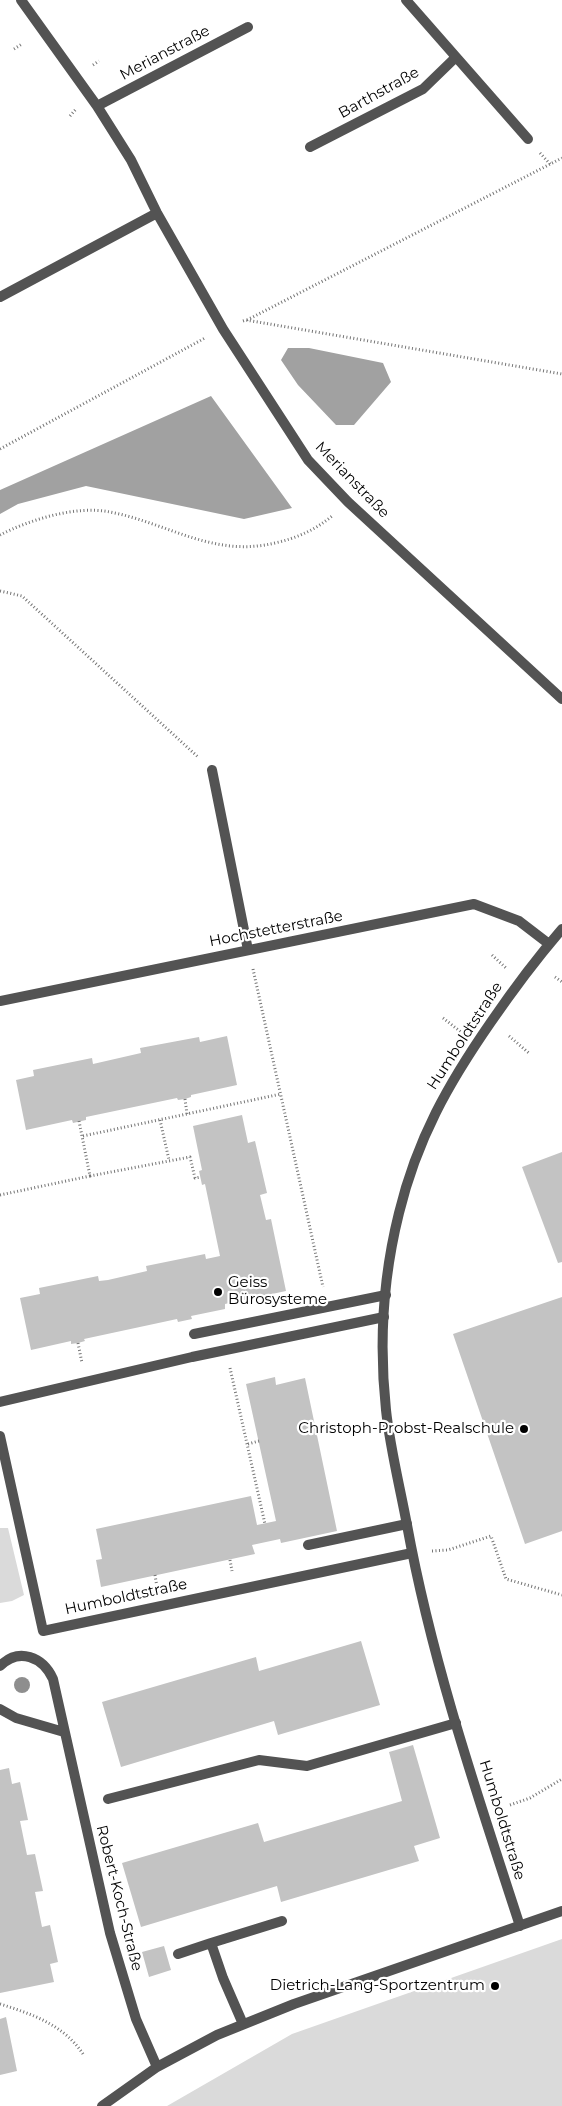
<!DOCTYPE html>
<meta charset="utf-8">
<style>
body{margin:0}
canvas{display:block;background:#fff}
</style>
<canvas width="562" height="2106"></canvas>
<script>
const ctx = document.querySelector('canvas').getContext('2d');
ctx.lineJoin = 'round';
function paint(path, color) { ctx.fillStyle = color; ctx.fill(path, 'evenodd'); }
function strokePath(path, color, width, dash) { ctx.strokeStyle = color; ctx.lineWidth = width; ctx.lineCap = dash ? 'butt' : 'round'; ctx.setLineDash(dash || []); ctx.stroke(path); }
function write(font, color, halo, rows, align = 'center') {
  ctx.font = font + ' Montserrat,sans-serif'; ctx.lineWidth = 4.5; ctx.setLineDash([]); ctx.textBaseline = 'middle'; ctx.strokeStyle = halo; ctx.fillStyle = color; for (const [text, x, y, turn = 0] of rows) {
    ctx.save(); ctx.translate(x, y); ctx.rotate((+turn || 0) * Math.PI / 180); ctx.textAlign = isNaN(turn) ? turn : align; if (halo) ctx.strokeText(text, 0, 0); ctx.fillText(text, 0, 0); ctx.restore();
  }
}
const green = new Path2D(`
 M0 1528H8L24 1595 12 1601 0 1603Z
 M562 1939V2106H167L292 2034Z`);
const water = new Path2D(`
 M288 348H309L383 363 391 382 354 425H336L298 385 281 360Z
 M211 396 292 508 244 519 86 486 18 504 0 514V490Z`);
const building = new Path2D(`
 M227 1036 237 1085 191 1095V1097L185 1099 178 1100 177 1098 86 1117V1120L73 1123 72 1120 26 1130 16 1080 34 1076 33 1070 92 1058 93 1064 141 1053 140 1048 199 1037 200 1042Z
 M242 1115 248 1143 255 1141 267 1193 260 1195 266 1220 271 1219 286 1291 225 1304V1309L191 1316 192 1319 178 1322 177 1319 84 1339 85 1341 78 1343 71 1344V1341L31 1350 20 1298 40 1294 39 1288 98 1276 99 1281 108 1280 147 1271 146 1266 205 1254 206 1259 220 1256 205 1184 202 1185 199 1171 202 1170 193 1126Z
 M562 1152V1262L558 1263 522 1167Z
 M562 1297V1531L525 1544 453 1334Z
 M275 1377 276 1385 305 1378 337 1531 281 1543 280 1539 252 1545 255 1554 101 1587 96 1560 102 1559 96 1529 251 1496 257 1525 276 1521 246 1384Z
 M361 1641 380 1705 278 1735 274 1721 121 1767 102 1702 256 1657 259 1671Z
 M413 1745 440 1838 414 1846 419 1861 281 1902 277 1886 141 1927 122 1863 258 1823 264 1842 402 1801 389 1752Z
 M9 1768 12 1784 20 1782 28 1820 20 1821 27 1855 35 1854 43 1891 35 1892 42 1927 50 1925 58 1962 50 1964 54 1982 0 1993V1770Z
 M164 1946 171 1970 149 1977 142 1952Z
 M6 2017 17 2071 0 2075V2019Z`);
const path = new Path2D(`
 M14 49 22 44
 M93 65 99 61
 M70 116 76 109
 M540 153 551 165
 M247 320 562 158
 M243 321 246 320 562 374
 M0 449 205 338
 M0 535C29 520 76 505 110 512 168 523 213 558 275 543 297 538 315 530 332 516
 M0 591 22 596 198 757
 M492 955 506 968
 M253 969 323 1287
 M555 977 562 982
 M443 1018 461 1032
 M509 1036 530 1054
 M185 1099 187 1114
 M160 1120 169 1160
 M83 1136 281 1094
 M90 1176 190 1157 195 1178 201 1177
 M0 1195 90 1176 79 1121
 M78 1343 82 1363
 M230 1368 265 1524
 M248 1444 259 1441
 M432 1551 448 1550 491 1536 506 1579 562 1595
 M230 1560 232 1571
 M155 1575 157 1587
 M510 1805 530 1798 562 1779
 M0 2004C32 2014 64 2025 83 2054`);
const lane = new Path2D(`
 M194 1334 386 1295
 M0 1402 192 1357 384 1317
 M0 1436 43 1631 412 1553
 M308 1545 407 1524
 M108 1799 259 1760 307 1766 456 1723
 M178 1954 211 1943
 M243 2024 223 1978 211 1943 282 1921`);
const street = new Path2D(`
 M21 0 97 106 131 160 157 213 223 329 308 460 348 502 562 699
 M406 0 528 139
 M97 106 248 27
 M310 147 423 89 456 57
 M0 297 157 213
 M212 770 248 950
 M0 1001 474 904 519 921 549 944
 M0 1666C19 1647 43 1657 53 1679L110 1933 136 2019 157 2067
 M0 1709 16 1718 64 1732
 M520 1926C477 1794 432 1662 407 1525 400 1487 390 1448 386 1410 379 1345 383 1277 399 1213 417 1139 448 1084 491 1022 513 990 536 959 562 929
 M102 2106 157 2067 217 2035 294 2004 562 1911`);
const trees = [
 [22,1685]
];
const markers = [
 [218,1292,5,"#000"],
 [524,1429,5,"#000"],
 [495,1986,5,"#000"]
];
const streetNames = [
 ["Merianstraße",165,53,-28],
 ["Barthstraße",379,93,-29],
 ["Merianstraße",352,480,46],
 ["Hochstetterstraße",276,929,-11],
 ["Humboldtstraße",465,1036,-57],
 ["Humboldtstraße",126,1597,-12],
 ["Humboldtstraße",502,1820,73],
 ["Robert-Koch-Straße",119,1898,76]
];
const poiNames = [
 ["Geiss",228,1283,"left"],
 ["Bürosysteme",228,1300,"left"],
 ["Christoph-Probst-Realschule",514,1429],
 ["Dietrich-Lang-Sportzentrum",485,1986]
];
paint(green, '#dadada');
paint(water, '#a1a1a1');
paint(building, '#c3c3c3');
strokePath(path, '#757575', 3, [1, 2.5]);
strokePath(lane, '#535353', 10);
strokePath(street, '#535353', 10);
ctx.fillStyle = '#8e8e8e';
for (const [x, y] of trees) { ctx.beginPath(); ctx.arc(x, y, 8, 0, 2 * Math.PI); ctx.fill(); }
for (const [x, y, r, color] of markers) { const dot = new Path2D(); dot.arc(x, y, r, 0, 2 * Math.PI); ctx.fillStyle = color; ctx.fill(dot); strokePath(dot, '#fff', 2); }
write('15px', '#000', '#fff', streetNames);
write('15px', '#000', '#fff', poiNames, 'right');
</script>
